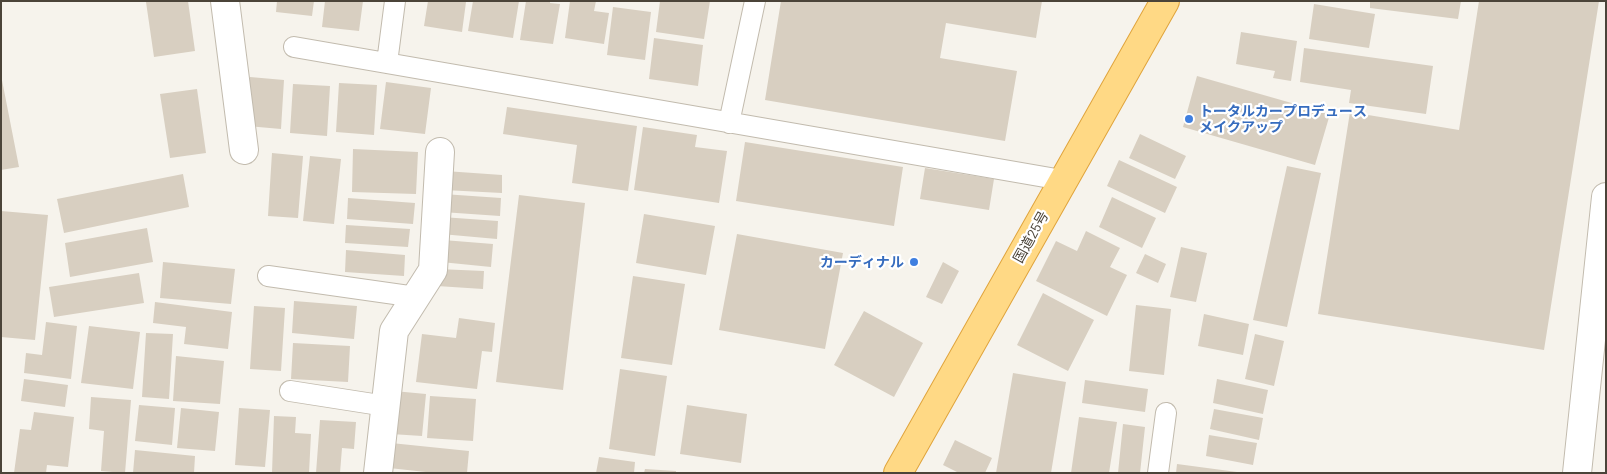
<!DOCTYPE html>
<meta charset="utf-8">
<style>
body{margin:0}
#map{position:relative;width:1607px;height:474px;overflow:hidden;background:#f6f3ec;font-family:Barlow,sans-serif}
canvas{display:block}
.frame{position:absolute;inset:0;border:2px solid #4b4439;pointer-events:none}
</style>
<div id="map">
<canvas width="1607" height="474"></canvas>
<div class="frame"></div>
</div>
<script>
const ctx = document.querySelector('canvas').getContext('2d');
ctx.lineJoin = 'round';
function paint(path, color) { ctx.fillStyle = color; ctx.fill(path, 'evenodd'); }
function strokePath(path, color, width, dash) { ctx.strokeStyle = color; ctx.lineWidth = width; ctx.lineCap = dash ? 'butt' : 'round'; ctx.setLineDash(dash || []); ctx.stroke(path); }
function write(font, color, halo, rows, align = 'center') {
  ctx.font = font + ' Barlow,"Noto Sans JP",sans-serif'; ctx.lineWidth = 4.5; ctx.setLineDash([]); ctx.textBaseline = 'middle'; ctx.strokeStyle = halo; ctx.fillStyle = color; for (const [text, x, y, turn = 0] of rows) {
    ctx.save(); ctx.translate(x, y); ctx.rotate((+turn || 0) * Math.PI / 180); ctx.textAlign = isNaN(turn) ? turn : align; if (halo) ctx.strokeText(text, 0, 0); ctx.fillText(text, 0, 0); ctx.restore();
  }
}
const building = new Path2D(`
 M153 1H188L195 51 154 57 146 2Z
 M277 1H314L312 16 276 12Z
 M325 1H363L359 31 322 27Z
 M428 1 466 2 462 32 424 26Z
 M473 1H519L513 38 468 31Z
 M526 1H550V3L560 4 553 44 520 40Z
 M570 1H596L594 11 609 13 604 44 565 38Z
 M660 1H710L704 39 656 32Z
 M781 1H1042L1036 38 946 23 940 58 1017 71 1005 141 765 100Z
 M1370 1H1461L1458 19 1370 8Z
 M1479 1H1599L1544 350 1318 314 1350 112 1459 130Z
 M1314 4 1375 14 1369 48 1309 39Z
 M613 7 651 12 645 60 607 55Z
 M1241 32 1297 41 1291 81 1273 78 1275 71 1236 64Z
 M654 38 703 45 698 86 649 79Z
 M1304 48 1433 66 1426 114 1349 103 1351 90 1300 82Z
 M1 75 19 167 1 170Z
 M1197 76 1330 114 1315 165 1183 127Z
 M250 77 284 80 281 129 247 126Z
 M386 82 431 88 425 134 380 129Z
 M339 83 377 85 374 135 336 132Z
 M293 84 330 86 327 136 290 133Z
 M197 89 206 153 170 158 160 94Z
 M507 107 637 126 628 191 572 183 577 145 503 134Z
 M643 127 697 135 695 147 727 151 719 203 634 190Z
 M1140 134 1186 156 1175 179 1129 158Z
 M745 142 903 167 894 226 736 201Z
 M353 149 418 152 416 194 352 192Z
 M272 153 303 156 298 218 268 216Z
 M310 156 341 159 334 224 303 221Z
 M1119 160 1177 187 1165 213 1107 186Z
 M1287 166 1321 173 1287 327 1253 320Z
 M925 168 994 179 989 210 920 199Z
 M445 171 502 175V193L444 190Z
 M183 174 189 207 64 233 57 199Z
 M443 194 501 198 500 216 442 212Z
 M519 195 585 203 563 390 496 382Z
 M1112 197 1156 218 1142 248 1099 227Z
 M348 198 415 203 413 224 347 219Z
 M1 211 48 215 35 340 1 337Z
 M644 214 715 226 706 275 636 263Z
 M442 217 498 221 497 239 441 234Z
 M346 225 410 229 408 247 345 243Z
 M147 228 153 262 70 277 65 243Z
 M1086 231 1120 248 1110 267 1127 275 1107 316 1036 281 1056 241 1077 251Z
 M737 234 843 253 825 349 719 330Z
 M443 240 493 244 491 267 441 262Z
 M1181 247 1207 253 1196 302 1170 297Z
 M346 250 405 255 404 276 345 272Z
 M1145 254 1166 264 1158 283 1136 273Z
 M163 262 235 269 231 304 160 298Z
 M943 262 959 271 942 304 926 297Z
 M438 269 484 271 483 289 437 286Z
 M139 273 144 303 54 317 49 287Z
 M633 276 685 284 672 365 621 358Z
 M1043 293 1094 320 1068 371 1017 345Z
 M294 301 357 306 354 339 292 333Z
 M155 302 232 312 228 349 184 344 186 327 153 323Z
 M1136 305 1171 309 1164 375 1129 371Z
 M254 306 285 308 281 371 250 369Z
 M864 311 923 343 894 397 834 365Z
 M1204 314 1249 324 1243 355 1198 346Z
 M459 318 495 323 492 352 482 351 477 389 416 382 422 334 456 338Z
 M46 322 77 326 71 379 24 373 26 353 42 355Z
 M89 326 140 332 133 389 81 383Z
 M146 333 173 334 169 399 142 397Z
 M1255 334 1284 341 1274 386 1245 379Z
 M293 343 350 346 348 382 291 379Z
 M176 356 224 361 220 404 173 401Z
 M620 369 667 376 655 456 609 449Z
 M1013 373 1066 382 1051 473H996Z
 M24 379 68 385 65 407 21 401Z
 M1217 379 1268 390 1263 414 1213 403Z
 M1085 380 1148 389 1145 412 1082 403Z
 M394 391 426 394 422 436 391 434Z
 M430 396 476 399 473 441 427 438Z
 M91 397 131 400 125 473 101 471 104 431 89 429Z
 M139 405 175 408 172 445 135 441Z
 M687 405 747 414 741 463 680 454Z
 M181 408 219 412 215 451 177 448Z
 M239 408 270 410 265 467 235 465Z
 M1214 409 1263 418 1259 440 1210 429Z
 M34 412 74 417 68 467 47 465 46 473H14L20 429 31 430Z
 M274 416 296 417 295 433 311 434 309 473H272Z
 M1079 417 1117 422 1109 473H1071Z
 M320 420 356 422 354 449 342 448 340 473H316Z
 M1123 424 1145 427 1140 473H1118Z
 M1209 435 1257 443 1253 465 1206 456Z
 M955 440 992 458 985 473H959L943 465Z
 M391 443 469 451 467 473H435L389 468Z
 M135 450 195 456 194 473H133Z
 M599 457 635 462 634 473H596Z
 M1177 464 1237 472V473H1176Z
 M645 469 676 471V473H644Z`);
const service = new Path2D(`
 M294 47 1062 180
 M387 63 395 1
 M729 123 755 1
 M268 276 416 297
 M290 391 386 406
 M1158 473 1166 413`);
const minor = new Path2D(`
 M225 1 244 150
 M378 473 394 331 433 270 440 152
 M1577 473 1606 197`);
const trunk = new Path2D(`
 M898 473 1165 1`);
const markers = [
 [1189,119,5,"#3f7fe0"],
 [914,262,5,"#3f7fe0"]
];
const shopNames = [
 ["トータルカープロデュース",1199,111],
 ["メイクアップ",1199,127],
 ["カーディナル",904,262,"right"]
];
const streetNames = [
 ["国道25号",1031,237,-61]
];
paint(building, '#d8cfc1');
strokePath(service, '#c2bbae', 22);
strokePath(minor, '#c2bbae', 30);
strokePath(trunk, '#e0a43c', 30);
strokePath(service, '#fff', 20);
strokePath(minor, '#fff', 28);
strokePath(trunk, '#ffd985', 28);
for (const [x, y, r, color] of markers) { const dot = new Path2D(); dot.arc(x, y, r, 0, 2 * Math.PI); ctx.fillStyle = color; ctx.fill(dot); strokePath(dot, '#fff', 2); }
write('bold 14px', '#366cbe', '#fff', shopNames, 'left');
write('14px', '#4b4439', '#fff', streetNames);
</script>
